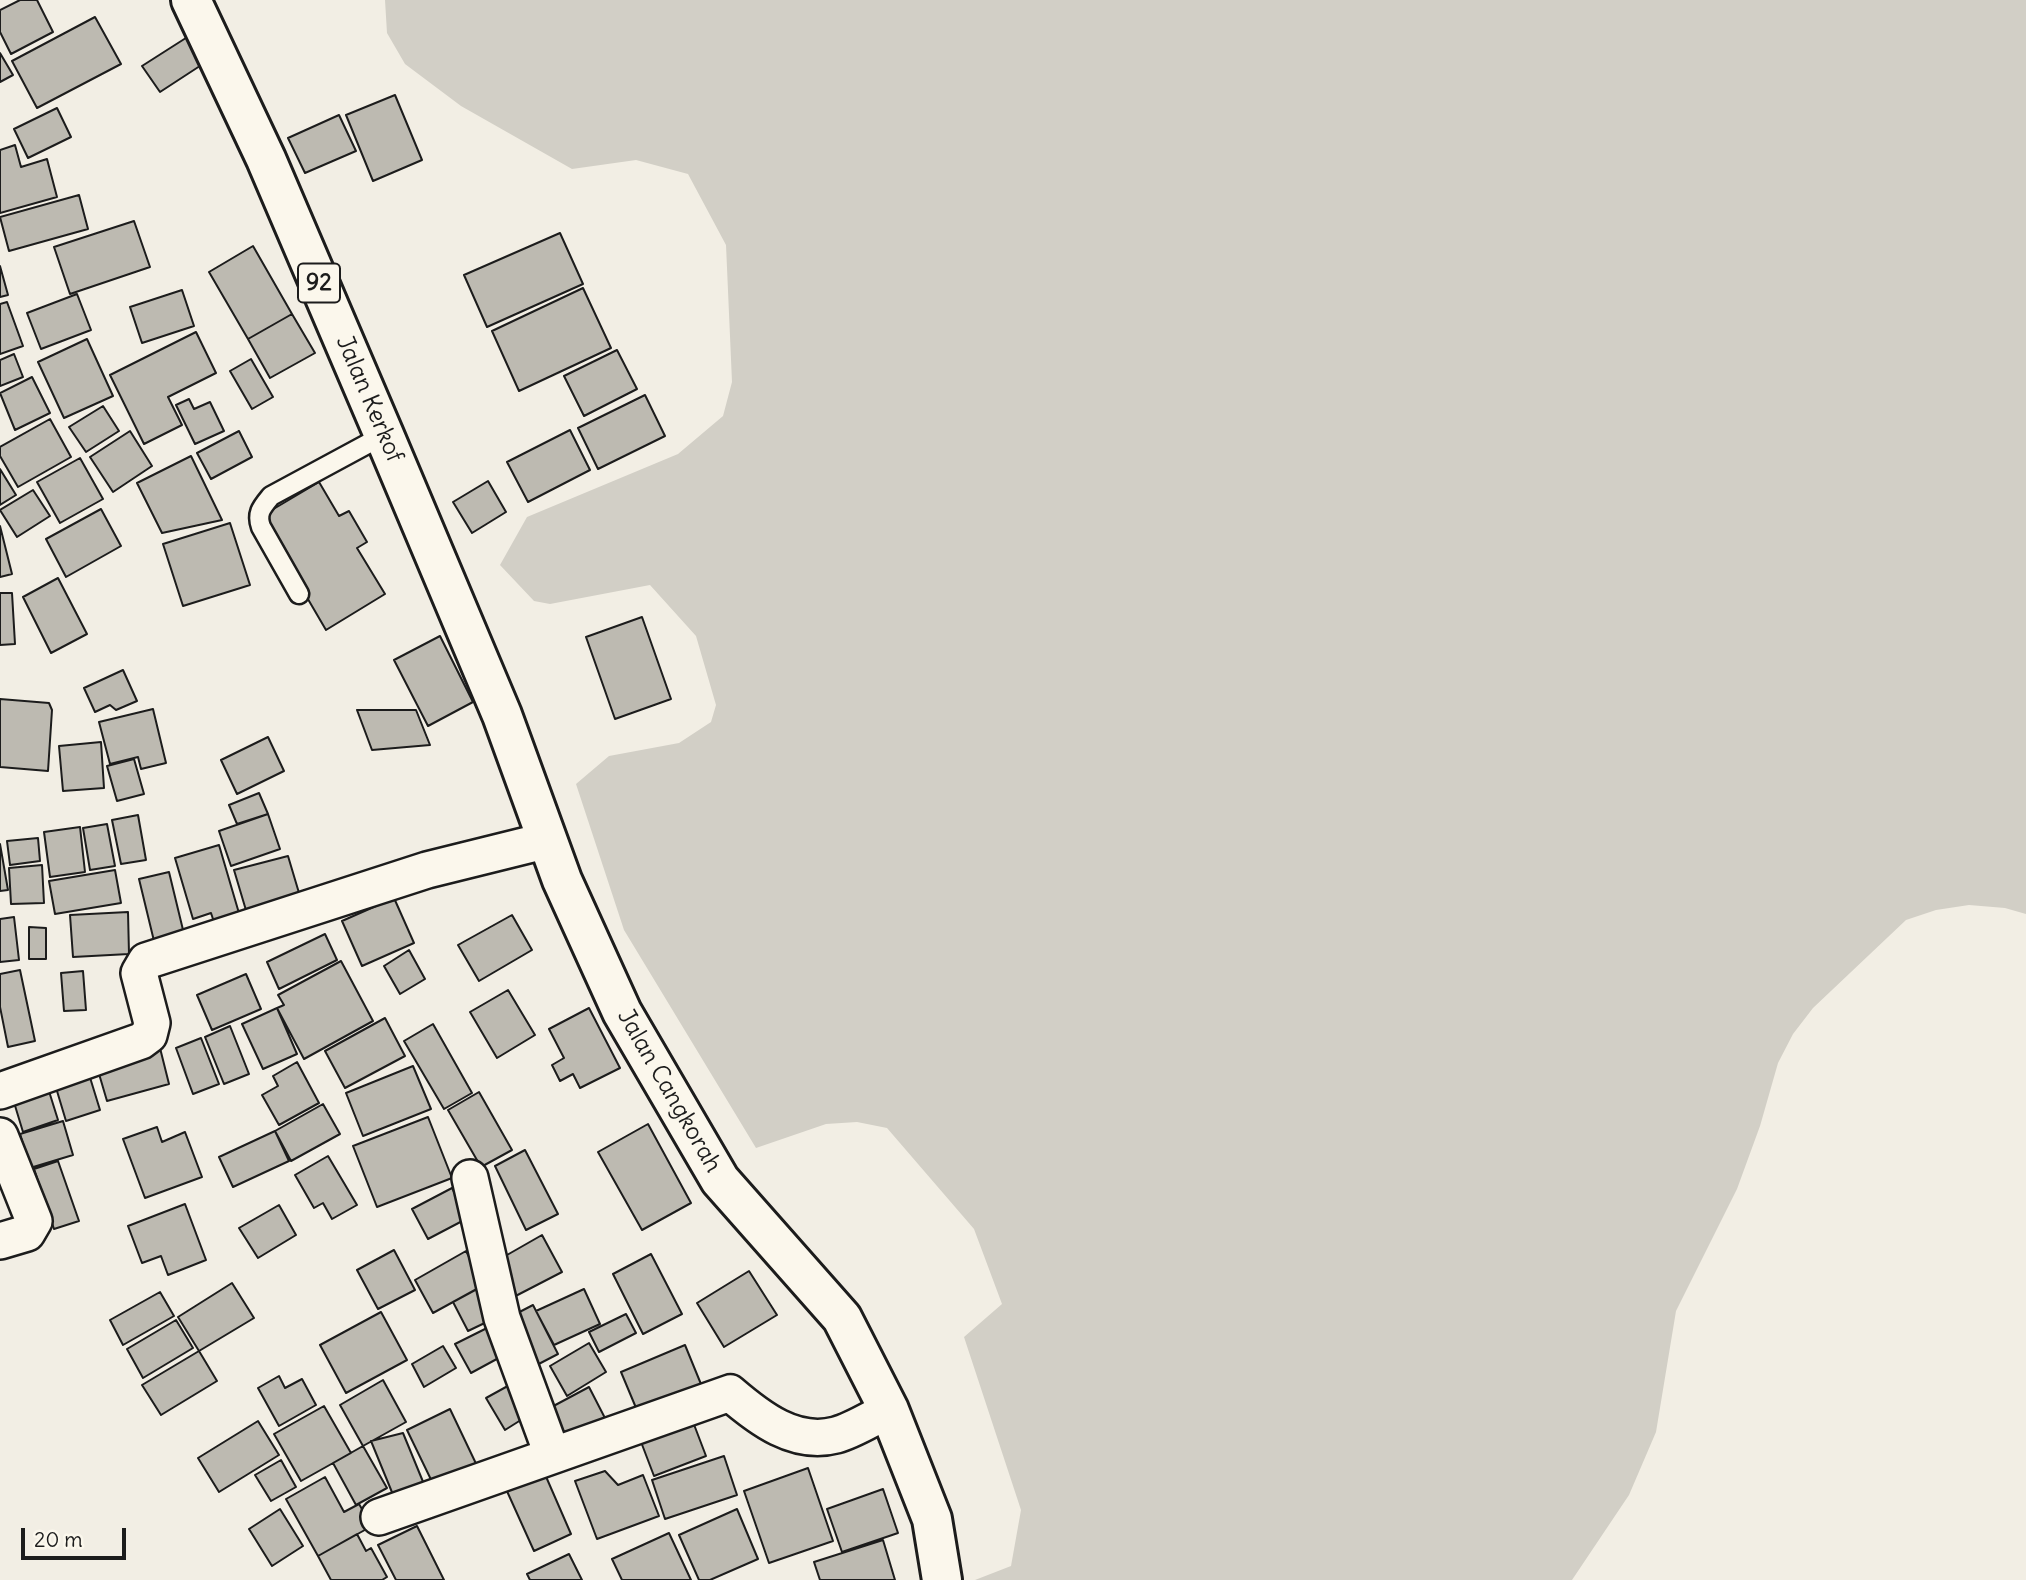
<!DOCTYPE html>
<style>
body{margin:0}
#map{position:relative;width:2026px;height:1580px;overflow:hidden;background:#f2eee4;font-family:Delius,sans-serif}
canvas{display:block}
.scale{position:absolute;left:21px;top:1528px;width:105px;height:32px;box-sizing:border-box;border:4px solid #1c1c1c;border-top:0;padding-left:9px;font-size:21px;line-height:24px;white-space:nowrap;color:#1c1c1c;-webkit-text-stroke:5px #fbf7ec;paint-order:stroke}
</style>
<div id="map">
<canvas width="2026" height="1580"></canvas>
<div class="scale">20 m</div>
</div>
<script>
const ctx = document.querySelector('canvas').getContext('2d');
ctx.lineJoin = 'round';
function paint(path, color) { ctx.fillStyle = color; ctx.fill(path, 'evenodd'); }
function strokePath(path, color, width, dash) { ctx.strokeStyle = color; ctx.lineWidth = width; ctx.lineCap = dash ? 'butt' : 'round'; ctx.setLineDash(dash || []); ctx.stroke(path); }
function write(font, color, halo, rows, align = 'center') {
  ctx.font = font + ' Delius,sans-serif'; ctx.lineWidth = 5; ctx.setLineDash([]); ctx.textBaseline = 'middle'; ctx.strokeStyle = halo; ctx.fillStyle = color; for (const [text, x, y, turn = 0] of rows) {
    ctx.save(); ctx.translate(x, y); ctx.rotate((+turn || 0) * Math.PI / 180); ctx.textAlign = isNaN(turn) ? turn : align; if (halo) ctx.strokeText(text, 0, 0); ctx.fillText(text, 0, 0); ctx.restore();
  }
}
const green = new Path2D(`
 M385 0H2026V914L2005 908 1969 905 1936 910 1906 920 1813 1008 1793 1034 1778 1063 1760 1126 1737 1189 1676 1311 1656 1432 1629 1495 1572 1580H975L1011 1566 1021 1510 964 1337 1002 1304 974 1229 887 1128 857 1122 826 1124 756 1148 624 930 576 784 609 756 679 743 711 722 716 705 696 636 650 585 550 604 534 601 500 565 527 517 678 454 723 416 732 382 726 245 688 174 636 160 572 169 461 106 405 64 387 33Z`);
const building = new Path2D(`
 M20 0H37L53 32 11 54 0 32V10Z
 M95 17 121 64 37 108 12 61Z
 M189 36 206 62 160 92 142 66Z
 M0 53 13 75 0 82Z
 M395 95 422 160 373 181 346 115Z
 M57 108 71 137 28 158 14 129Z
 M339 115 356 151 305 173 288 138Z
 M15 145 21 167 47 159 57 197 0 213V150Z
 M79 195 88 229 9 251 0 217Z
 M134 221 150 267 70 294 54 247Z
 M560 233 583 284 487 327 464 275Z
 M253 246 292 314 248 339 209 272Z
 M0 266 8 295 0 297Z
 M583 288 611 348 519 391 492 331Z
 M182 290 194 326 142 343 130 307Z
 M77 294 91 330 41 349 27 313Z
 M7 302 23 346 0 354V304Z
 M292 314 315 353 270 378 248 339Z
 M196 332 216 373 168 397 182 425 144 444 110 375Z
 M87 339 113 396 64 418 38 362Z
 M617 350 637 389 584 416 564 376Z
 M14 354 23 377 0 386V360Z
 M251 359 273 397 252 409 230 371Z
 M32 377 50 413 15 430 0 393Z
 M645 395 665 436 598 469 578 428Z
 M189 399 194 409 210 402 224 431 195 444 176 405Z
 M103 406 119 431 86 452 69 427Z
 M50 419 71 457 18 487 0 456V447Z
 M570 430 590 470 528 502 507 462Z
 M130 431 152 466 113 492 90 457Z
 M239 431 252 457 211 479 197 453Z
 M191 456 222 520 162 533 137 483Z
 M80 458 103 499 60 523 37 482Z
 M0 469 16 495 0 505Z
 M488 481 506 512 472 533 453 502Z
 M319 482 339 516 349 511 367 542 357 548 385 594 326 630 260 517Z
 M33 490 50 516 17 537 0 510Z
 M101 509 121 546 66 577 46 539Z
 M230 523 250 585 183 606 163 544Z
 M0 526 12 574 0 577Z
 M58 578 87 634 51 653 23 597Z
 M0 593H12L15 644 0 645Z
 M642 617 671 699 615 719 586 637Z
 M440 636 473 702 428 726 394 660Z
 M123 670 137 701 116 710 110 705 95 712 84 688Z
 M0 699 49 703 52 710 48 771 0 767Z
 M153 709 166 763 141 769 138 757 110 764 99 722Z
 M357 710H416L430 745 372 750Z
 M268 737 284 771 237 794 221 760Z
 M101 742 104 788 63 791 59 746Z
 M134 759 144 794 117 801 107 766Z
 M259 793 268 814 237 824 229 805Z
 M268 814 280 849 231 866 219 831Z
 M138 815 146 860 121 864 112 820Z
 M107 824 115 866 90 870 83 828Z
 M80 827 85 872 50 877 44 832Z
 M38 838 40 861 10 865 7 841Z
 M0 844 8 890 0 891Z
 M219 845 241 920 216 928 211 913 193 919 175 858Z
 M288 856 302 903 248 917 234 870Z
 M42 865 44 903 11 904 9 868Z
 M115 870 121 903 55 914 49 881Z
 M169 872 184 934 154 941 139 879Z
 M394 898 414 943 362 966 342 921Z
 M128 912 129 954 73 957 70 915Z
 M512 915 532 950 479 981 458 945Z
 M14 917 19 960 0 962V919Z
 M29 927 46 928V959H29Z
 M325 934 337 960 279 989 267 962Z
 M409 950 425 979 400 994 384 966Z
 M341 961 373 1021 304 1059 277 1008 284 1005 278 995Z
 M20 970 35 1041 8 1047 0 1007V974Z
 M83 971 86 1010 64 1011 61 973Z
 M246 974 261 1009 212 1030 197 995Z
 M508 990 535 1035 497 1058 470 1012Z
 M277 1008 297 1054 263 1069 242 1024Z
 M589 1008 620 1068 580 1088 573 1074 560 1081 552 1065 564 1058 549 1029Z
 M385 1018 405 1056 345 1088 325 1051Z
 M433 1024 472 1093 444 1109 404 1041Z
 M230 1026 249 1074 224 1084 205 1037Z
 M201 1038 219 1084 193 1094 176 1048Z
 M160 1048 169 1084 107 1101 97 1067Z
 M297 1062 319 1103 279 1125 262 1095 278 1086 273 1076Z
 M413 1066 431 1109 363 1136 346 1093Z
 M88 1071 100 1110 66 1121 54 1081Z
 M48 1088 58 1120 23 1132 13 1099Z
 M479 1092 512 1150 481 1167 448 1110Z
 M323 1104 340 1134 291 1161 275 1131Z
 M428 1117 452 1178 377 1207 353 1146Z
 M63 1121 73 1155 30 1168 20 1134Z
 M648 1124 691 1203 642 1230 598 1152Z
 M157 1127 162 1142 185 1132 202 1177 145 1198 123 1139Z
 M275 1131 289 1161 233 1187 219 1157Z
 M525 1150 558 1214 526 1230 495 1166Z
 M328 1156 357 1205 332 1219 323 1203 314 1208 295 1175Z
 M58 1161 79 1221 54 1229 34 1169Z
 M452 1188 468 1218 428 1239 412 1209Z
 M185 1204 206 1260 168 1275 161 1256 142 1263 128 1226Z
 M279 1205 296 1235 258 1258 239 1228Z
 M542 1235 562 1272 504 1302 493 1263Z
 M394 1250 415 1290 378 1309 357 1270Z
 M466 1251 484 1285 433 1313 415 1280Z
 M651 1254 682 1314 643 1334 613 1274Z
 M749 1271 777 1315 724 1347 697 1303Z
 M232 1283 254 1318 199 1351 178 1317Z
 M477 1289 493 1319 468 1331 453 1302Z
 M584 1289 600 1324 554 1345 536 1311Z
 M160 1292 174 1316 123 1345 110 1320Z
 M533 1305 558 1354 531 1368 506 1319Z
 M381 1312 407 1360 346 1393 320 1345Z
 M626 1314 636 1333 599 1352 589 1332Z
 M176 1320 193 1348 143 1378 127 1349Z
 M491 1326 506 1354 471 1373 455 1344Z
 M589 1343 606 1372 567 1396 550 1366Z
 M685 1345 703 1389 639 1415 621 1372Z
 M443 1346 456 1368 424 1387 412 1364Z
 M199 1351 217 1381 161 1415 142 1385Z
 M279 1376 285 1388 302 1379 316 1405 279 1426 258 1388Z
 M383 1380 406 1422 363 1446 340 1405Z
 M515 1382 532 1413 505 1430 486 1398Z
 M589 1387 607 1422 564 1444 546 1410Z
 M324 1406 351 1453 301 1481 274 1434Z
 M450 1409 480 1472 437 1492 407 1430Z
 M690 1414 706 1456 654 1476 638 1434Z
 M258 1421 279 1455 219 1492 198 1458Z
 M403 1433 426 1489 396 1502 371 1441Z
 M363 1446 387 1488 356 1505 333 1463Z
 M724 1456 737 1495 665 1519 652 1480Z
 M281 1460 296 1487 271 1501 255 1475Z
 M808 1468 833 1541 769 1563 744 1491Z
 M605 1471 618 1485 643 1475 659 1516 597 1539 575 1481Z
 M544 1472 571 1534 534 1551 506 1489Z
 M325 1477 344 1512 359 1504 372 1526 318 1556 286 1499Z
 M883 1489 898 1533 842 1552 827 1509Z
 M280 1509 303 1546 272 1566 249 1529Z
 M737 1509 758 1559 710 1580H699L679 1535Z
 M417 1526 444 1580H396L378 1545Z
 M669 1533 691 1580H622L612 1559Z
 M357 1534 366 1551 371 1548 387 1577 382 1580H331L318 1556Z
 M883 1540 895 1580H820L814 1562Z
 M569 1554 582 1580H530L527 1574Z`);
const service = new Path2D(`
 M299 594 261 527C256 513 262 507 271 496L384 435`);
const minor = new Path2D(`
 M0 1091 141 1041 149 1035 152 1023 139 973 146 961 427 870 548 840
 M0 1136 34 1221 27 1233 0 1241
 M470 1178 502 1318 552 1454
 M379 1517 730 1393C759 1418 795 1446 836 1435 854 1430 872 1418 889 1410`);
const primary = new Path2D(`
 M191 0 266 159 384 435 502 715 562 880 622 1012 720 1180 842 1318 889 1410 932 1519 942 1580`);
const shields = [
 [319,283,42]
];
const shieldNames = [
 ["92",319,283]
];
const streetNames = [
 ["Jalan Kerkof",369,399,67],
 ["Jalan Cangkorah",669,1091,60]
];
paint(green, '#d2cfc6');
paint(building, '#bdbab1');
strokePath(building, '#1c1c1c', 2);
strokePath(service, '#1c1c1c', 23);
strokePath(minor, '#1c1c1c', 40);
strokePath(primary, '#1c1c1c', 44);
strokePath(service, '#fbf7ec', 18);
strokePath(minor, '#fbf7ec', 35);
strokePath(primary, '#fbf7ec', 38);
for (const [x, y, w] of shields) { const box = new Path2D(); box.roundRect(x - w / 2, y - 19.5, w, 39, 5); ctx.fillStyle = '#fbf7ec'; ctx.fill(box); strokePath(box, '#1c1c1c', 2); }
write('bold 23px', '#1c1c1c', null, shieldNames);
write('24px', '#1c1c1c', '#fbf7ec', streetNames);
</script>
